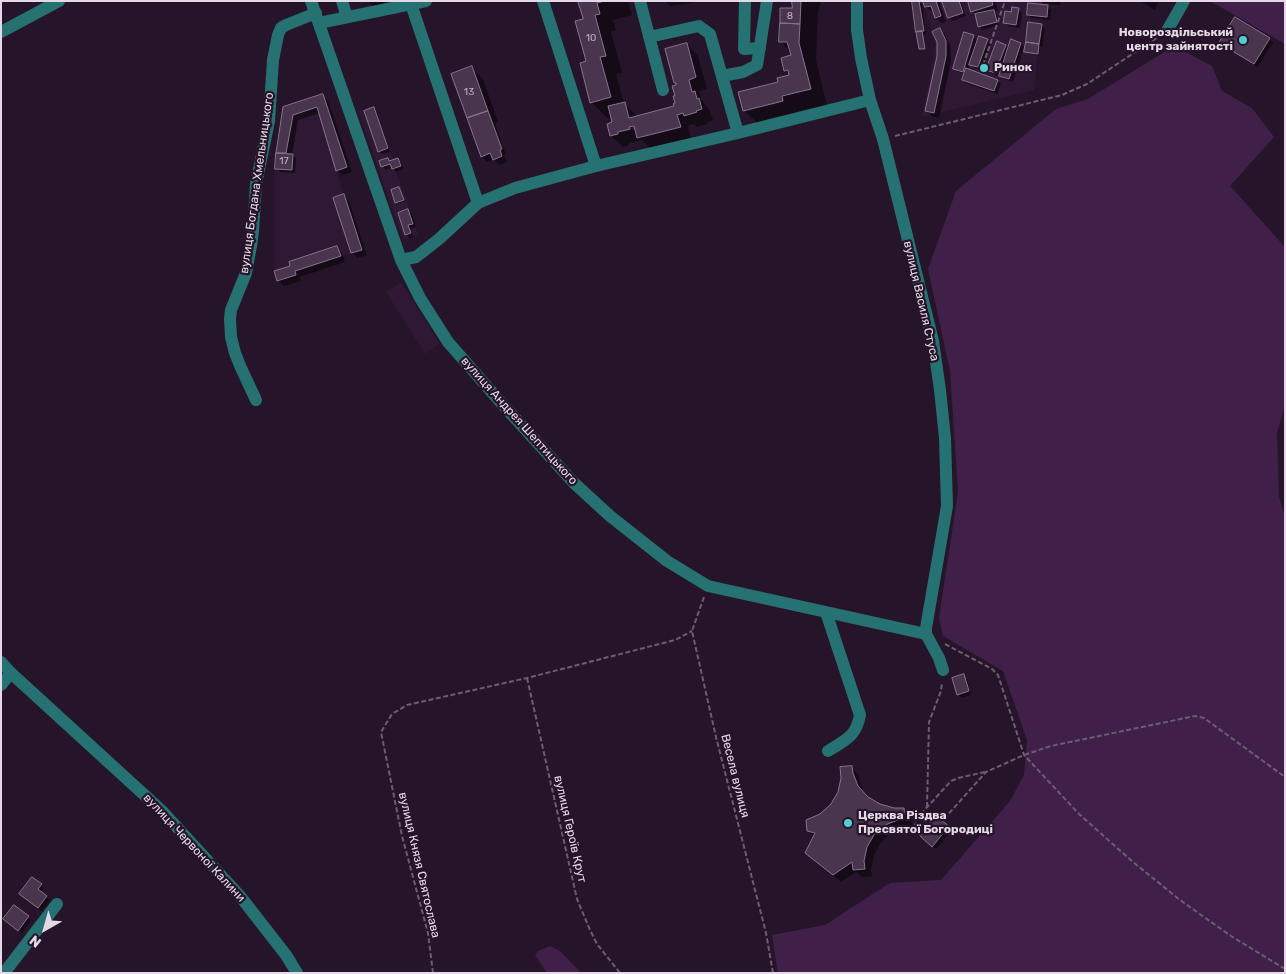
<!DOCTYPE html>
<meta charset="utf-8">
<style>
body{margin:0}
#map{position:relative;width:1286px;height:974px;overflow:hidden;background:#26152a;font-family:Rubik,sans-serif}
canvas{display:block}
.frame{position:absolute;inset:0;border:2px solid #e5d9e8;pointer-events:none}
.north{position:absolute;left:20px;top:904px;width:50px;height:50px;-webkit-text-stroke:4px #26152a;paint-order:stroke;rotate:218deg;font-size:14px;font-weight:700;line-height:20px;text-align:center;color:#e5d9e8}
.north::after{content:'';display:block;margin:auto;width:18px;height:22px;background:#e5d9e8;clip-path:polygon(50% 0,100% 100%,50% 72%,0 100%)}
</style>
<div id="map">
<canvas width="1286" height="974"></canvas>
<div class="frame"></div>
<div class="north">N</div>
</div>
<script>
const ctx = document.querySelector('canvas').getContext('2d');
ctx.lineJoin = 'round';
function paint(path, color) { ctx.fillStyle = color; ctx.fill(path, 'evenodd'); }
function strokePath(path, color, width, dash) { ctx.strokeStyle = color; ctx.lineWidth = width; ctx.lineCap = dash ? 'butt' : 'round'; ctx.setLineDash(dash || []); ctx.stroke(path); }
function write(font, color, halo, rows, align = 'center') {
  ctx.font = font + ' Rubik,sans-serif'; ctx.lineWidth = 4.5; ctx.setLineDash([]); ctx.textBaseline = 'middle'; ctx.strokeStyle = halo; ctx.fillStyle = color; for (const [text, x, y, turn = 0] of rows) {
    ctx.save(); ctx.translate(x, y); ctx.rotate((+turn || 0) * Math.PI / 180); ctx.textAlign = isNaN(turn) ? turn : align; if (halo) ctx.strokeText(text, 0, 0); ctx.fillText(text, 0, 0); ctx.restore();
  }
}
const built = new Path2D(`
 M923 1H1051L1041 20 1034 90 922 117 935 45V39Z
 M323 94 336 171 362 250 295 271 296 275 277 281 274 271 275 169 276 153 283 107Z
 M374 106 418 235 403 240 358 111Z
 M401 282 440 344 425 354 386 292Z`);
const green = new Path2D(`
 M1210 1H1285V44Z
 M1174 46 1212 66 1222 91 1252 108 1274 137 1230 186 1285 247V405L1277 433 1279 497 1285 516V973H778L772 935 825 925 890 883 941 880 1010 801 1024 775 1027 740 1003 671 943 636 939 618 958 492 950 371 928 269 956 191 1056 109 1088 99Z
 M550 946 560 951 581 973H547L535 955 538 951Z`);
const shadow = new Path2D(`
 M368 1H389L373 7Z
 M580 1H628L632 15 613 20 616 30 611 32 622 73 616 74 624 103 636 115 637 118 675 107 679 86 675 83 687 44 698 56 707 89 699 91 701 99 710 111 713 120 707 122 708 124 696 127 694 124 688 126 691 138 650 148 642 140 629 143V145L623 147 611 136 614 123 612 118 608 119 591 102 584 20ZM636 126V129L622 132V130Z
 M665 1H698L699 2 670 6Z
 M792 1H821L818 13 816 60 827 106 761 127 744 110 791 76 785 70 792 56 791 53 780 41 793 10Z
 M919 1 922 5 926 34 923 35 926 50H921L920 49Z
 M924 1H939L946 22 942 23 936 18 934 11 932 12 926 7Z
 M943 1H960L966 16 952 21 949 17Z
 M969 1H995L998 10 994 12 997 15 999 25 982 30 979 26 976 15 972 11Z
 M1041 1H1061L1060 5 1045 3 1051 10 1050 20 1031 18 1028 15 1045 6Z
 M1140 1H1156L1158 3 1155 10Z
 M1018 9 1022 13 1020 28 1008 26 1004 22Z
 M1041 25 1045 29 1042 47H1040L1039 55 1027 53 1026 52Z
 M940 29 945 35 951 47V62L939 118 932 116 926 111 939 57Z
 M973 36 978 41 987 40 990 44 982 70 974 68 970 63 968 70 998 81 1001 84 997 94 966 83 963 80 965 74 958 72 954 69Z
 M1269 39 1273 42 1258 67 1224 46 1221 43Z
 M1021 44 1024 47 1013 82 1004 79 999 74V76L991 73 988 70 1006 46 1009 49Z
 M471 68 483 79 498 122 495 123 506 155H504L507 162 499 165 494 159 487 162 482 156Z
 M323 96 328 101 352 172 342 175 337 170 320 113 298 120 292 155 296 158 295 173 280 172 276 168 277 153 284 108Z
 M373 109 377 112 390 152 382 154 379 151Z
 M388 159 391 162 398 160 402 163 404 169 396 172 392 167 386 170 383 166Z
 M399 188 405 201 398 204 396 202Z
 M343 195 349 201 367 255 357 258 352 252Z
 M408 211 412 214 416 227 411 229 413 237 409 238 406 234Z
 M337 248 342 253 345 262 300 277 301 281 284 286 278 281 276 272Z
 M963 676 967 679 971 695 962 698 958 694Z
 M851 767 859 775 860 782 865 795 880 805 894 809H903L911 817 912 826 906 827 892 832 881 842 874 855 871 869 872 876 862 877 856 872 841 882 814 860 806 853 814 837 808 831 820 815 832 805Z
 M948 827 952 830 936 849 925 840Z
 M41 885 44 888 41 893 50 900 42 911 24 897Z
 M28 917 31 921 22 933 8 923Z`);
const building = new Path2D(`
 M578 1H604L597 3 600 14 595 15 606 56 600 57 611 97 590 103 580 63 586 61 575 21 583 19Z
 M792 1H801L800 24 780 23V8H792Z
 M912 1H919L924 31 916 32Z
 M923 1H936L941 16 935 18 931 6 925 7Z
 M942 1H959L963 13 948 18Z
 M968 1H992L993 5 971 12Z
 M1028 3 1048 5 1047 17 1027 15Z
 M1012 7 1019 8 1016 25 1003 23 1005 11 1011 12Z
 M994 10 997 22 978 27 975 14Z
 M1235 17 1270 38 1254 64 1219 43Z
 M1028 22 1042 24 1039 44 1026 42Z
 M780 23 800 24 799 43 811 89 782 96 783 101 743 111 738 92 778 82 777 78 789 75 788 70 784 71 781 58 791 55 787 42H779Z
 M940 28 946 41V56L934 113 925 111 937 56V42L932 32Z
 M922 31 925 49H919L916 32Z
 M964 32 974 35 963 72 953 69Z
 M979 36 988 39 978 67 969 65Z
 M1011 39 1021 43 1009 79 999 76Z
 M997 41 1006 45 995 73 986 70Z
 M1026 42 1039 44 1038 54 1024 52Z
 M687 43 696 77 689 80 692 92 695 91 697 99 699 98 702 109 696 111 697 112 684 116 683 113 677 115 681 127 637 138 634 126 629 127 630 129 618 132V134L610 136 607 124 612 122 608 106 625 102 629 118 674 106 673 104 675 103 673 96H675L672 86 676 85V83H674L665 49Z
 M472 66 488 111 467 118 451 74Z
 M966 68 998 80 994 91 962 80Z
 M323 94 347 167 336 171 317 107 293 115 286 153H276L283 107Z
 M374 107 388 148 378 152 364 111Z
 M488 111 502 149 500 150 502 156 493 160 490 153 481 157 467 118Z
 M276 153 293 154 292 170 275 169Z
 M388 158 389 161 398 158 401 166 392 169 390 164 381 167 379 161Z
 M399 187 404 200 395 203 391 190Z
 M344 194 362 250 351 253 333 198Z
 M408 209 413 224 408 225 411 233 405 235 398 213Z
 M337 246 341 256 295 271 296 275 277 281 274 271 290 266 289 262Z
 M964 674 969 691 957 695 952 678Z
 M852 766 853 773 858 786 868 797 880 804 894 808H904L905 819 898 820 885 825 874 835 867 847 864 861 865 869 853 870 852 862 833 875 805 853 815 833 807 831 806 820 820 814 831 804 838 792 841 778 840 767Z
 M936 816 949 826 932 847 920 836Z
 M32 877 42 884 38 889 47 896 38 908 19 894Z
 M14 905 29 916 18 931 3 919Z`);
const path = new Path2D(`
 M983 65 1005 1
 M895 136 1062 95 1087 84 1158 37
 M704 597 692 631 716 737 766 933 773 973
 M945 644 992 669 998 675 1024 755 1079 814 1133 862 1180 900 1231 936 1285 969
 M527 678 577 899 590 930 597 944 620 973
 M927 807 929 722 941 691 942 682
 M944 819 986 772 1024 755 1051 746 1195 716 1204 718 1285 777
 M914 835 915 825 919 816 951 781 958 778 985 772
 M433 973 428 933 402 836 381 732 392 714 407 705 527 678 675 640 692 631`);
const minor = new Path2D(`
 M311 1 401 260 420 298 448 342 504 406 574 483 610 516 667 561 708 586 926 634
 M342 1 347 17
 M543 1 596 166
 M640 1 663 90
 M745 1 744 49 760 48
 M857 1V30L861 58 870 100 883 139 933 341 940 390 945 438 947 506 926 628V634L939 658 943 670
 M411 4 478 203
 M319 23 426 1
 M1167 31 1184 1
 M1 32 59 1
 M649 37 699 26 710 34 738 133
 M722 76 743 72 757 65 767 1
 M401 260 416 257 439 239 478 203 515 188 596 166 738 133 870 100
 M256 400 241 368 235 353 231 337 230 319 231 310 246 273 251 246 253 231 256 184 269 121 273 60 278 35 281 28 286 25 316 13
 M826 612 860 715C856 737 845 740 828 751
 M1 662 11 673 163 812 240 896 286 955 297 973
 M1 685 11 673
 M4 973 57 904`);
const markers = [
 [1243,40,5,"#52cdcd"],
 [984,68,5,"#52cdcd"],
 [848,823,5,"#52cdcd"]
];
const numberNames = [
 ["8",790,16],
 ["10",591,38],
 ["13",469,92],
 ["17",284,161]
];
const poiNames = [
 ["Новороздільський",1233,33,"right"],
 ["центр зайнятості",1233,47,"right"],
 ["Ринок",994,68],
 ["Церква Різдва",858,816],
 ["Пресвятої Богородиці",858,830]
];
const streetNames = [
 ["вулиця Богдана Хмельницького",257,183,-82],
 ["вулиця Василя Стуса",921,301,77],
 ["вулиця Андрея Шептицького",519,421,48],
 ["Весела вулиця",735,776,76],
 ["вулиця Героїв Крут",570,829,77],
 ["вулиця Червоної Калини",194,848,47],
 ["вулиця Князя Святослава",419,865,77]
];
paint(built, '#2e1834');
paint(green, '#402049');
paint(shadow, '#0007');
paint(building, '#49364e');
strokePath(building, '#88738e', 1);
strokePath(path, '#6c5d70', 2, [5, 2.5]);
strokePath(minor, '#267171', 12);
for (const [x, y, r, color] of markers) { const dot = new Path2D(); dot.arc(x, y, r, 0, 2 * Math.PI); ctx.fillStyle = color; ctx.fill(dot); strokePath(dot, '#26152a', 2); }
write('10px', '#beb0c2', null, numberNames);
write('bold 12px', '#e5d9e8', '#26152a', poiNames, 'left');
write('12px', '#e5d9e8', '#26152a', streetNames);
</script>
